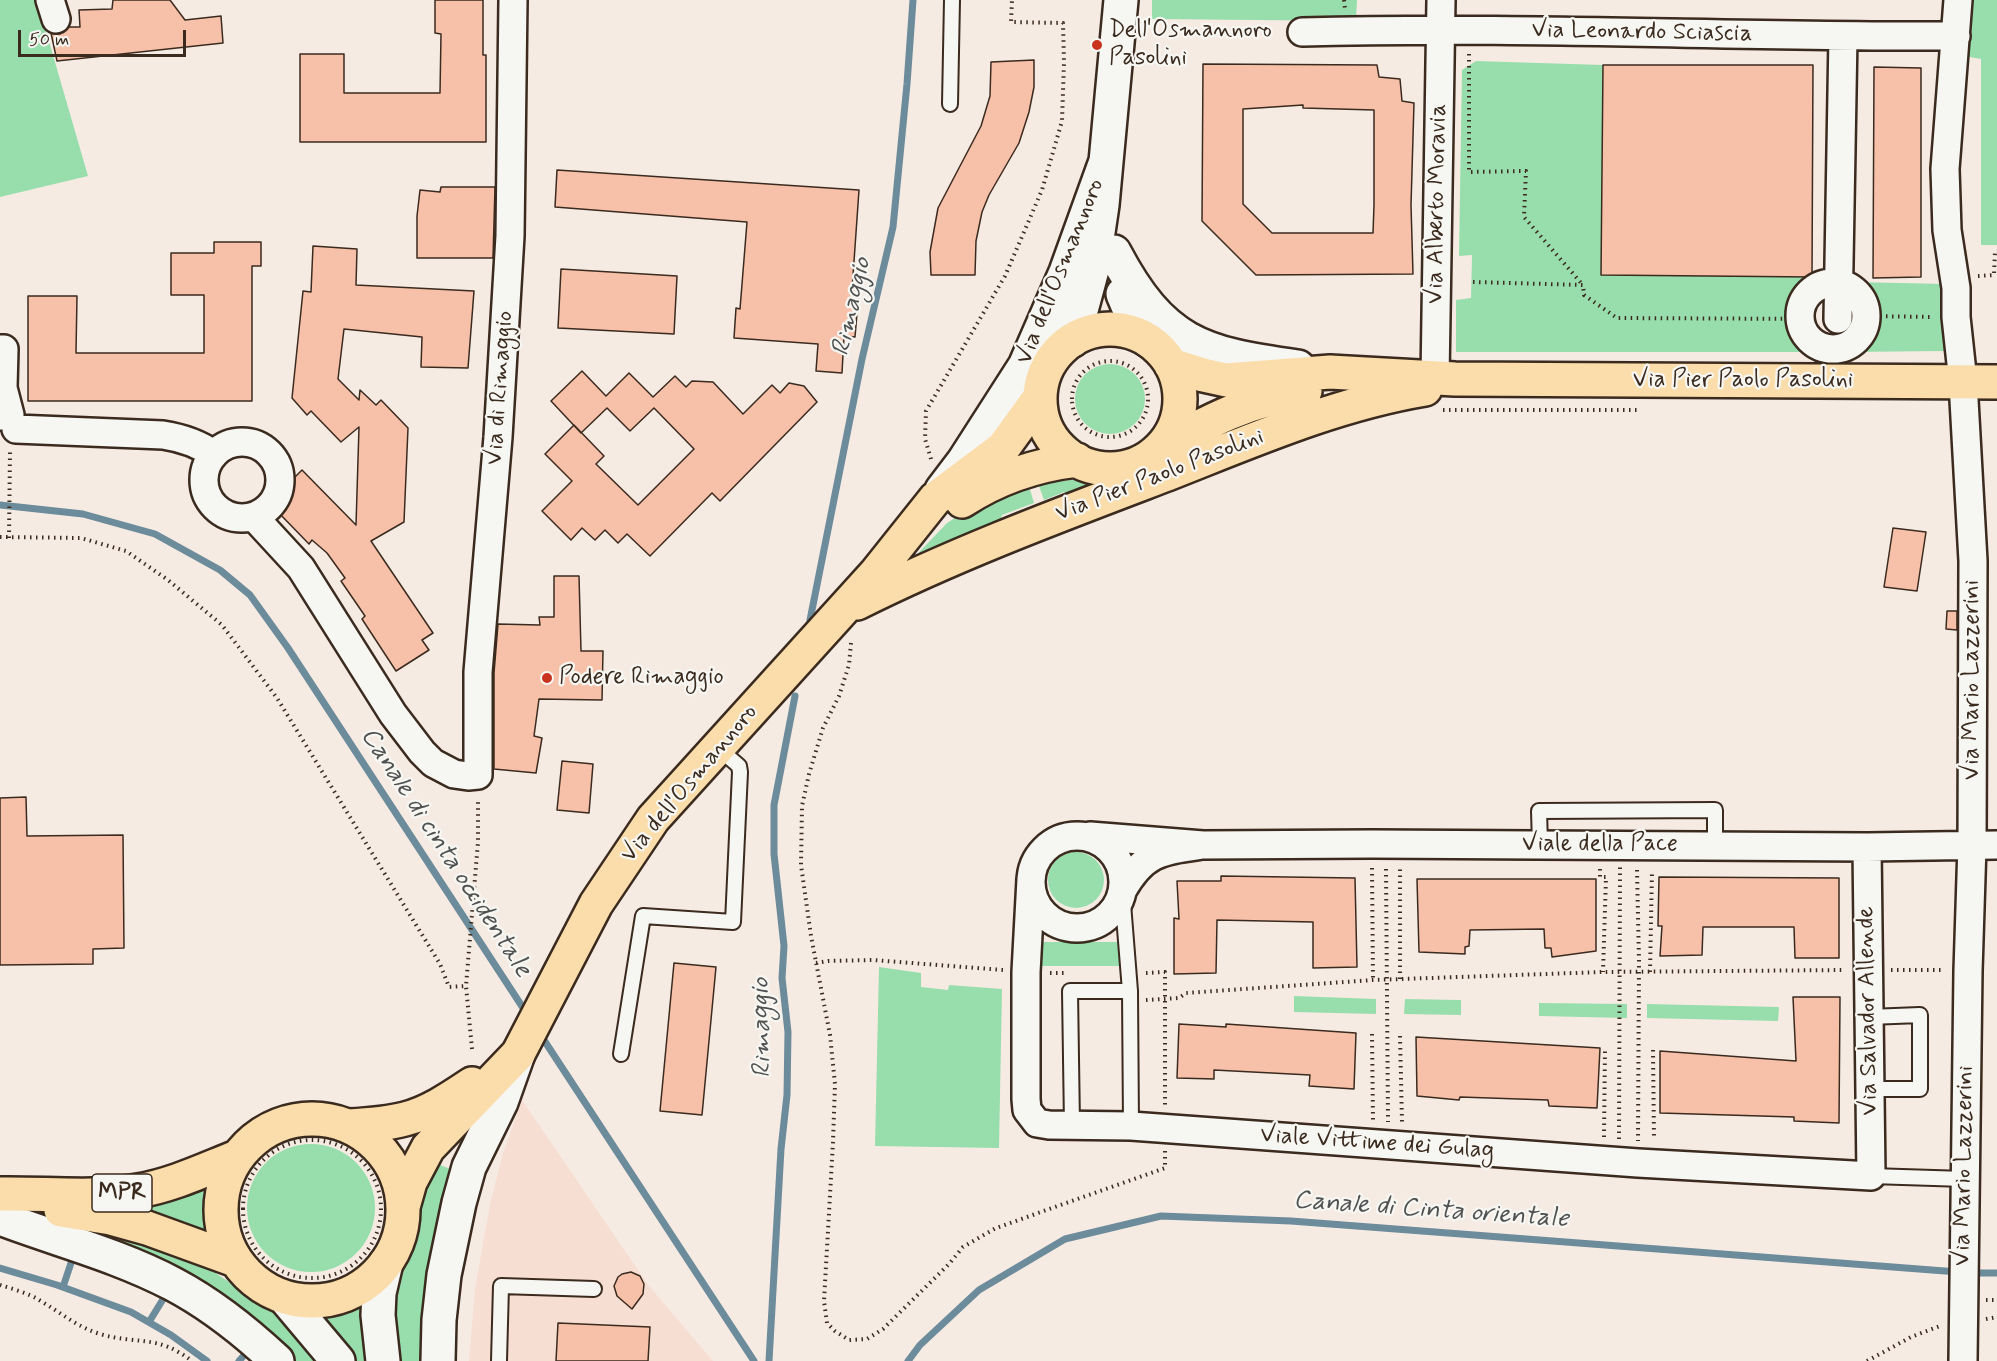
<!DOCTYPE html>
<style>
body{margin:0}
#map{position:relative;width:1997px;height:1361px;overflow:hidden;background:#f6ebe3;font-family:Mynerve,sans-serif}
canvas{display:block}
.scale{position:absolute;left:18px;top:30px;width:168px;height:27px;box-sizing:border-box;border:3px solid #3b2a1e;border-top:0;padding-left:8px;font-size:18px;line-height:21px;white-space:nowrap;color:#3b2a1e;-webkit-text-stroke:4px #f6f6f2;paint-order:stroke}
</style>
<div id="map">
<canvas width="1997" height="1361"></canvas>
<div class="scale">50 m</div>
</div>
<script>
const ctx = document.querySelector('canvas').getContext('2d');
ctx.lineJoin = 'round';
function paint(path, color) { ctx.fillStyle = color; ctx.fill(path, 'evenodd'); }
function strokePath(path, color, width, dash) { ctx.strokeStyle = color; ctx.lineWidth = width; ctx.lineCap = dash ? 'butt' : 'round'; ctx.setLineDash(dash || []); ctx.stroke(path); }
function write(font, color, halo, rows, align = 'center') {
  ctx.font = font + ' Mynerve,sans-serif'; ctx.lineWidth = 4.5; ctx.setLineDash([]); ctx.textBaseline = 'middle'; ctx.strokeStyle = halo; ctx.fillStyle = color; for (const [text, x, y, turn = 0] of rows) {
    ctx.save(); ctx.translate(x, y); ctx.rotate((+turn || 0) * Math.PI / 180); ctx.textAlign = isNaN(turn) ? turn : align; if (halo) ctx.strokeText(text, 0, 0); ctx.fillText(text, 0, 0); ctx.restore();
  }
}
const built = new Path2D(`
 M522 1100 649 1286 713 1361H469L475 1289 490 1204 503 1153Z`);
const green = new Path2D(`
 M0 0H37L88 176 0 197Z
 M1152 0H1357L1356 21 1152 19Z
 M1968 0H1997V245H1981V59L1964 56Z
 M1476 61 1603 65 1601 275 1812 277 1828 280 1808 295 1799 306 1803 335 1814 343V352H1456V300L1471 298 1472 255 1459 256 1462 70Z
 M1853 282 1946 284 1950 351 1845 352V344C1868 332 1873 314 1853 295Z
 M1075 399a35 35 0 1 1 70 0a35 35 0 1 1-70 0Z
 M1312 401 1081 500 1064 492 1044 500 1039 486V484L1078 479H1121L1200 437Z
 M1029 486 1034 503 1002 515 996 534 905 567 947 523 961 514Z
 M1048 880a28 28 0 1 1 56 0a28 28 0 1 1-56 0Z
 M1037 942H1119V966H1037Z
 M879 967 921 973V987L948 990 949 985 1002 989 999 1148 875 1146Z
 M1294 996 1376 999V1014L1294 1012Z
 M1405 999 1461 1000V1015L1404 1014Z
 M1539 1003 1627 1004V1018L1539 1016Z
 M1647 1004 1779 1007 1778 1021 1647 1018Z
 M247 1208a64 64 0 1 1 128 0a64 64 0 1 1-128 0Z
 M432 1162 456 1171 432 1361H401L395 1331 396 1300 404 1270 416 1242 421 1215V1193Z
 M206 1183C202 1201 202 1217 208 1235L122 1207Z
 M85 1229 126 1235 208 1268 291 1323 327 1361H290L83 1236Z
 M360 1307H362V1337L367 1361H349L318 1316 340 1314Z`);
const stream = new Path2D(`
 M0 505 83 514 155 534 220 570 250 595 288 648 527 1014
 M810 620 862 359 893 227 907 84 913 0
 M540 1034 754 1361
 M0 1268 57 1285 131 1312 171 1335 207 1361
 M1970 1273H1997
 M63 1287 74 1254
 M149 1322 165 1296
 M239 1361 247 1352
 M769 1361 781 1149 787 1095 788 1032 782 978 784 946 774 854V805L795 696
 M908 1361 920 1345 979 1290 1065 1239 1161 1216 1291 1221 1958 1272`);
const building = new Path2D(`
 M113 0H170L185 20 221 16 223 43 57 61 51 33 60 34 69 27H80L79 10 112 9Z
 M435 0H483V55H486V142H300V54H344V93H440L441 34 435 33Z
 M1034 60V87L1029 112 1019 143 989 195 982 212 976 241 975 275H931L930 252 938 208 981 126 990 96 991 62Z
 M1203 64 1377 65 1379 77 1400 79 1402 101 1414 103 1411 205 1413 274 1256 275 1202 221ZM1303 105V108L1374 110V205L1373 233H1272L1243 204V109Z
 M1603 65H1813L1812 277 1601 275Z
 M1874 67 1921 68V277L1873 278Z
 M557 170 859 190 852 290H859L855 337 844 336 842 373 816 371 818 344 734 338 736 308 740 309 747 222 555 207Z
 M441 187H495L493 258H417V216L420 190 440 192Z
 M214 242H261V266H252V401H28V296H77L76 353H204V295H171V253H214Z
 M313 246 357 249 356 285 474 291 468 368 421 367 422 337 344 329 338 379 359 400 360 390 376 405 381 400 408 428 404 522 371 541 433 633 422 640 429 650 396 671 362 619 365 616 341 581 345 578 327 553 312 540 309 544 276 510 288 500 280 492 302 470 356 525 359 427 341 442 311 411 307 415 292 398 303 291 311 292Z
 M561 269 677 276 674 334 558 328Z
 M582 371 606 396 629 373 653 397 675 376 686 387 692 381 713 382 743 414 772 385 780 393 789 383 804 386 817 402 720 501 712 493 650 556 627 534 618 543 605 530 595 540 582 528 571 540 542 511 572 481 545 454 574 425 604 456 596 464 638 505 694 449 654 408 630 431 607 408 581 433 551 401Z
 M1893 528 1926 532 1917 591 1884 587Z
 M554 576H579L581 651H603L602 700 539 699 534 736 542 738 536 773 494 769V673L498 624 540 625 539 617H554Z
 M1947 611H1957V630L1946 629Z
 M562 761 593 764 589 813 557 810Z
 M26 797 27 836 123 835 124 948 93 949V964L0 965V798Z
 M1221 876 1355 878 1357 967 1313 968V922L1217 920 1216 973 1174 974V918L1179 919 1177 881H1221Z
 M1659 877 1839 878V958H1795L1794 927H1703L1702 955 1660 956 1662 926H1658Z
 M1417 879H1596V951L1552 957 1551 948H1545L1544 929 1470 930 1469 946 1465 947V954L1419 952Z
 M674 963 716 967 702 1115 660 1111Z
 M1793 997H1840L1839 1123 1794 1121V1117L1660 1113V1051L1796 1061Z
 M1179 1024 1226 1027V1024L1356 1033 1354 1089 1309 1086 1310 1075 1214 1070V1079L1177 1078Z
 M1416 1037 1600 1048 1597 1108 1549 1106 1548 1100 1460 1097 1459 1100 1417 1096Z
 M631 1272 640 1276 644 1284 643 1294 632 1309 617 1296 614 1286 618 1277 622 1274Z
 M558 1323 650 1327 648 1361H556Z`);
const path = new Path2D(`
 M1344 0 1345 9
 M1469 54V172L1526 171 1524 217 1582 284
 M1978 276 1994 275 1995 251H1997
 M1473 282 1583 285 1584 295 1617 318 1816 319
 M1862 316 1933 317
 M1072 399a38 38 0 1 1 76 0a38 38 0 1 1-76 0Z
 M1443 410H1639
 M931 459 925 439 926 411 1005 276 1042 190 1062 121 1064 63 1063 23 1011 22 1012 0
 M0 537 81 538 126 551 168 580 222 625 277 698 440 964 449 987 466 986
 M9 538 10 451
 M851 643 849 665 839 696 823 728 809 774 802 806 801 865 811 936 830 1035 835 1084 833 1142 824 1301 827 1323 835 1331 849 1340 867 1339 883 1329 949 1264 963 1247 996 1228 1165 1168V1151
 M1372 868 1373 980
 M1386 869 1388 1122
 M1600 869V877H1606L1603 972
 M1637 870 1639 961 1638 1141
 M816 963 828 961 873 960 1003 970
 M1891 970H1944
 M1650 972 1652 870
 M1050 973H1066
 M1146 973 1165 972V1105
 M1400 979V869
 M1146 1000 1179 998 1186 993 1373 980 1603 972 1845 970
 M1372 1034 1373 1121
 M1400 1036 1402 1122
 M472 1049 466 986 478 842V798
 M1653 1050 1654 1140
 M1604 1137 1605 1048
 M1619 1139 1620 867
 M243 1209a69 69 0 1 1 138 0a69 69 0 1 1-138 0Z
 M0 1285C13 1289 28 1293 39 1300 60 1312 77 1327 100 1334 137 1345 157 1334 192 1361
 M1986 1300H1997
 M1986 1319 1997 1317
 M1867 1361 1911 1337 1940 1326`);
const lane = new Path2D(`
 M950 104 952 0
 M1540 844 1539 811 1715 810V845
 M1122 891 1130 991
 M1869 1017 1920 1015V1089H1870
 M621 1054 643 916 733 922 740 772 739 766 717 747
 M1072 1125 1070 991H1130L1131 1126
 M1871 1176 1965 1179
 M499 1361 501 1286 594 1289`);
const street = new Path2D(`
 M50 0 56 19
 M1958 0 1945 169 1947 230 1956 288V317L1963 382 1973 561 1972 845 1968 971 1963 1361
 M1302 32C1520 26 1738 37 1956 36
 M1800 316a33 33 0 1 1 66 0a33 33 0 1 1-66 0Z
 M1838 319 1843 36
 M0 349H4L3 388 10 415 0 416
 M1435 378 1441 0
 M16 429 163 435C182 438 198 443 213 454
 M204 480a38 38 0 1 1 76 0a38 38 0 1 1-76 0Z
 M254 517 301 568 393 714 422 752 433 763 454 774 468 776 478 775V672L498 437 510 236 513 0
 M1031 882a46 46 0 1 1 92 0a46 46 0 1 1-92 0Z
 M1090 836 1203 845C1161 851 1144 852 1122 891
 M1203 845 1372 844 1867 847 1997 845
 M1031 879 1026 972V1099L1027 1110 1037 1123 1049 1125 1131 1126 1638 1163 1871 1176 1867 847`);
const secondary = new Path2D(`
 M1114 252C1162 343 1201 354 1298 367
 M1123 294 1134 320 1148 340
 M1073 340 1093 266 1102 205 1121 0
 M942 490 964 461 1025 366 1066 272 1105 164
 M0 1218C58 1240 118 1255 173 1284 211 1304 246 1332 277 1361
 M285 1298 338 1361
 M383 1361 378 1315 379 1293 386 1263
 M438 1361 439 1320 444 1275 459 1203 469 1167 501 1102 518 1054`);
const primary = new Path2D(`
 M1040 399a70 70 0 1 1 140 0a70 70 0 1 1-140 0Z
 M1171 365 1203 375 1226 380 1330 372 1455 379 1997 382
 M1159 449C1208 421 1249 400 1305 391
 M962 501C997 478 1035 465 1077 460
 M857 603C957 553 1062 514 1167 474 1251 441 1335 404 1425 389
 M221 1210a91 91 0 1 1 182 0a91 91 0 1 1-182 0Z
 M348 1126C367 1125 386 1124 405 1119 429 1113 451 1098 472 1084
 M0 1194C45 1193 93 1199 138 1191 173 1185 204 1170 237 1157
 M403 1207 410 1182 428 1148 518 1054 596 904 653 819 876 573 935 499 1003 448 1040 397
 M61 1210 111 1218 147 1228 235 1260`);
const markers = [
 [1097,45,6,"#c8321e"],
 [547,678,6,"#c8321e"]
];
const shields = [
 [122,1193,60]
];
const shieldNames = [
 ["MPR",122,1193]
];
const poiNames = [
 ["Dell'Osmannoro",1109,31],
 ["Pasolini",1109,59],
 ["Podere Rimaggio",559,678]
];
const streetNames = [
 ["Via Leonardo Sciascia",1642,33,1],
 ["Via Alberto Moravia",1438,204,-89],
 ["Via dell'Osmannoro",1061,272,-68],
 ["Via Pier Paolo Pasolini",1743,381],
 ["Via di Rimaggio",501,388,-86],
 ["Via Pier Paolo Pasolini",1160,476,-21],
 ["Via Mario Lazzerini",1973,680,-90],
 ["Via dell'Osmannoro",690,784,-50],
 ["Viale della Pace",1600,845],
 ["Via Salvador Allende",1869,1011,-91],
 ["Viale Vittime dei Gulag",1377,1144,4],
 ["Via Mario Lazzerini",1965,1166,-89]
];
const waterNames = [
 ["Rimaggio",853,307,-77],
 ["Canale di cinta occidentale",445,853,57],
 ["Rimaggio",763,1028,-91],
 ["Canale di Cinta orientale",1431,1211,4]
];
paint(built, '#f6ded2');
paint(green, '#98deac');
strokePath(stream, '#6c8b9b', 7);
paint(building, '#f6c0a9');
strokePath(building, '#3b2a1e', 1.5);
strokePath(lane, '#3b2a1e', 18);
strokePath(street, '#3b2a1e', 32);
strokePath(secondary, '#3b2a1e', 38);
strokePath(primary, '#3b2a1e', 38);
strokePath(path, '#3b2a1e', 4, [1.5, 4.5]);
strokePath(lane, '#f6f6f2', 14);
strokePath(street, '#f6f6f2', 27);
strokePath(secondary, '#f6f6f2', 33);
strokePath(primary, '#faddab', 33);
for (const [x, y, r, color] of markers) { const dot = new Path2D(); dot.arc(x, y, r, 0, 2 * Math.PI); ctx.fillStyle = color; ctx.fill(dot); strokePath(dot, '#f6f6f2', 2); }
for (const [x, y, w] of shields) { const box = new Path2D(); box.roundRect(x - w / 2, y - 19, w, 38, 4.5); ctx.fillStyle = '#f6f6f2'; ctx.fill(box); strokePath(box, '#3b2a1e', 1.5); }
write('bold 22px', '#3b2a1e', null, shieldNames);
write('24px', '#3b2a1e', '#f6f6f2', poiNames, 'left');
write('24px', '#3b2a1e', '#f6f6f2', streetNames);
write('italic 26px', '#505252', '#f6f6f2', waterNames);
</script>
